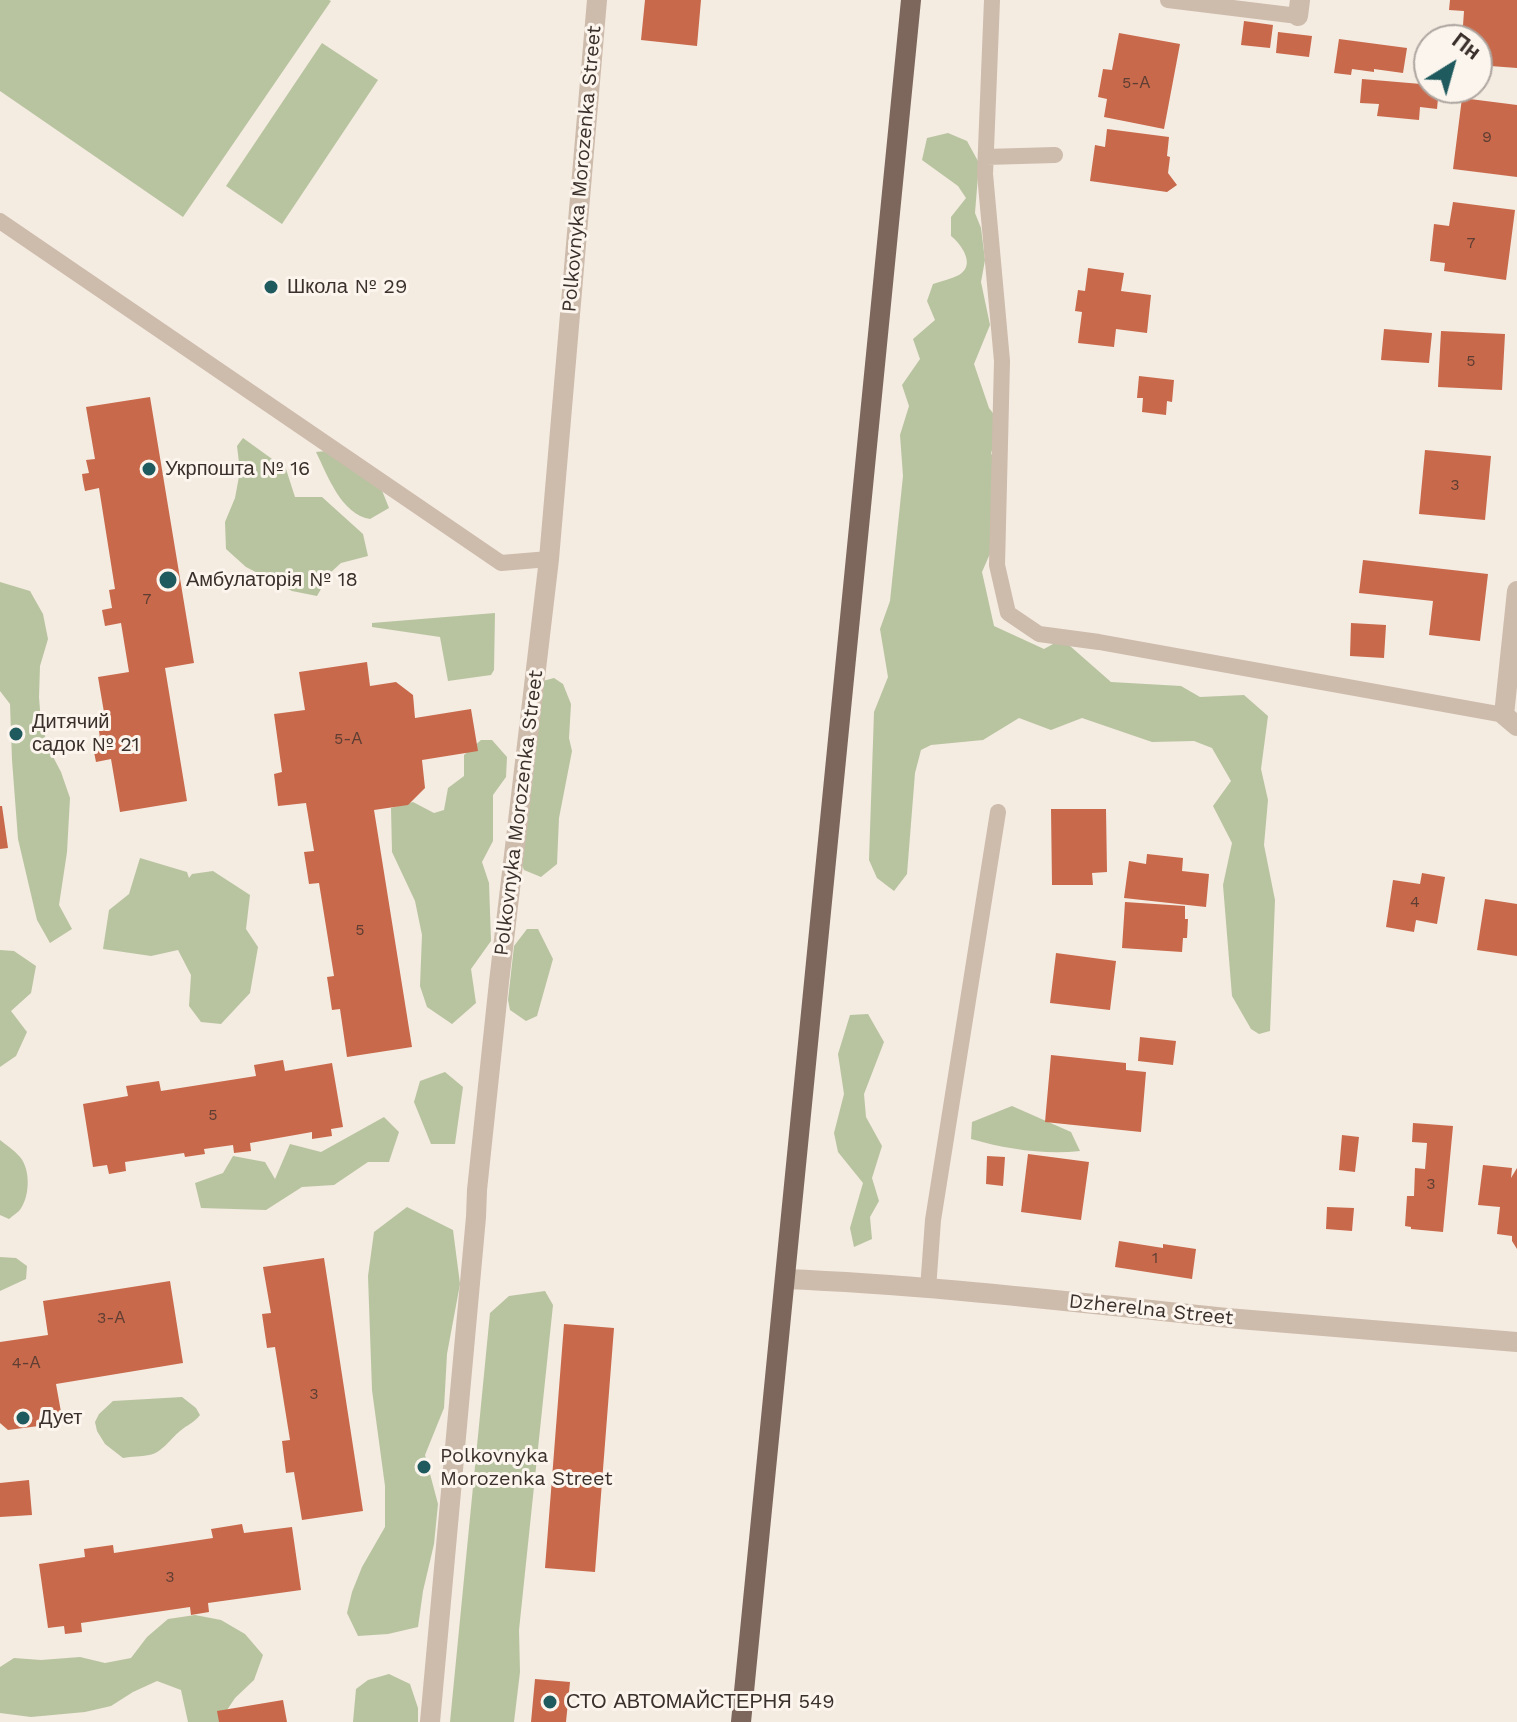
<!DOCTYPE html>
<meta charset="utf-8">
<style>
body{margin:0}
#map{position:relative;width:1517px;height:1722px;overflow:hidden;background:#f4ebe1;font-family:"Work Sans",sans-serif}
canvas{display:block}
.north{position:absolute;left:1413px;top:24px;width:80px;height:80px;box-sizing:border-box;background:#fbf5ee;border:2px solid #aea6a0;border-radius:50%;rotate:37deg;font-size:22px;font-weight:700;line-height:32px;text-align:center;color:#3b302b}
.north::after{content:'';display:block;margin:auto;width:28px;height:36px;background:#1f5a5e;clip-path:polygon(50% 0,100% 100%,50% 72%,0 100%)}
</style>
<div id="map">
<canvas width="1517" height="1722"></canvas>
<div class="north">Пн</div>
</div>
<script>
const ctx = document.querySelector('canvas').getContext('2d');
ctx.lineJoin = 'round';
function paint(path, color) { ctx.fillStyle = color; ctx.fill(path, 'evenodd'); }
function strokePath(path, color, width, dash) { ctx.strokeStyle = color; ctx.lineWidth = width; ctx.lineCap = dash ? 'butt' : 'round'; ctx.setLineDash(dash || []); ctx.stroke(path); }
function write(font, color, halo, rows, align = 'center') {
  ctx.font = font + ' "Work Sans",sans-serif'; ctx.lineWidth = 6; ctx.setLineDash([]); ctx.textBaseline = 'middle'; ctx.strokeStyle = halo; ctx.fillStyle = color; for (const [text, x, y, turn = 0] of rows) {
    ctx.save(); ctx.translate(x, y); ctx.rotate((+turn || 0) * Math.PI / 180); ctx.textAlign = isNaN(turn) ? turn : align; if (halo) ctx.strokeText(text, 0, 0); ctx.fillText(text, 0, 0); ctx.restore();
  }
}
const green = new Path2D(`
 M0 0H329L331 1 183 217 0 91Z
 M322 43 378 80 282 224 226 186Z
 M948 133 967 141 979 163 975 213 981 228 985 260 981 282 990 325 974 364 989 408 1002 425 991 453 999 471V533L982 572 994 626 1044 649 1062 639 1111 682 1181 686 1200 697 1244 695 1268 716 1261 769 1268 800 1264 845 1275 900 1270 1031 1259 1034 1251 1029 1232 996 1223 885 1232 843 1213 806 1231 781 1212 748 1194 741 1152 742 1082 718 1051 730 1019 718 983 740 931 745 921 750 915 773 907 874 894 891 877 878 869 860 874 712 888 677 880 629 890 601 903 476 900 435 909 406 902 385 920 359 913 339 935 320 927 301 933 284C941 281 951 279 959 275 976 265 962 245 951 236V217L966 198 958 186 922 160 927 138Z
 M243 438 286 469 295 497H322L363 534 368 556 341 563 330 573 317 596 292 591 246 567 226 549 225 522 235 498 240 471 237 446Z
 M336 450 379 483 389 508 370 519C341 514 328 476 316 452Z
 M0 582 30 591 43 614 48 639 40 666 39 697 41 723 49 749 61 772 70 798 67 852 59 905 72 929 50 943 37 920 18 839 12 760 10 704 0 691Z
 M495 613 494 670 491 675 448 681 440 637 372 627V623Z
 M554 678 563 684 571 704 569 738 572 751 559 818 557 864 541 877 524 870 520 860 539 682Z
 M481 740H492L507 757 506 777 493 795V841L482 862 489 883 491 941 471 969 476 1003 452 1024 427 1007 420 986 422 935 415 901 392 852 391 808 413 802 434 813 444 810 448 788 464 776V755Z
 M140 858 187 872 189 878 192 874 213 871 250 895 246 929 258 947 250 993 221 1024 201 1022 189 1006 191 975 178 950 151 956 103 949 109 910 129 894Z
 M527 929H538L553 959 537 1016 526 1021 510 1010 508 1000 514 946Z
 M0 950 14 951 36 966 31 993 11 1011 27 1032 16 1056 0 1067Z
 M868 1014 884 1042 864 1094 866 1117 882 1146 872 1178 879 1201 870 1217 872 1239 854 1247 850 1228 863 1183 838 1152 834 1133 844 1094 838 1054 850 1015Z
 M445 1072 463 1087 455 1144H431L414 1102 420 1081Z
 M1012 1106 1071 1132 1080 1151C1045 1155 1006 1149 971 1139L972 1122Z
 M384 1117 399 1132 389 1162H368L334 1185 302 1187 266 1210 201 1208 195 1183 223 1173 233 1156 265 1162 275 1179 290 1144 321 1152Z
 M0 1140C6 1145 14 1150 20 1157 31 1170 30 1198 19 1211 16 1214 12 1216 9 1219L0 1215Z
 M407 1207 453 1230 460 1284 447 1354 444 1408 425 1455 438 1504 434 1544 423 1591 418 1627 388 1634 358 1636 347 1613 352 1592 362 1567 385 1527V1486L372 1390 368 1276 374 1232Z
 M0 1257 16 1258 27 1266 26 1279 0 1291Z
 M545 1291 553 1305 519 1630 520 1672 514 1722H450L490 1313 509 1296Z
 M182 1397 196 1408 200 1415C194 1423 187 1425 180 1431 171 1438 162 1453 149 1455 141 1457 132 1456 123 1458L105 1444 97 1431 95 1422 99 1414 113 1401Z
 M195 1615 221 1620 245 1634 263 1655 254 1680 235 1698 219 1722H188L181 1690 157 1681 133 1692 111 1706 85 1712 31 1717 0 1713V1667L14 1658 41 1660 80 1657 105 1663 131 1658 147 1637 168 1619Z
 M389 1674 410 1684 418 1708V1722H353L356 1689 368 1680Z`);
const building = new Path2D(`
 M645 0H701L697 46 641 40Z
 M1450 0H1517V68L1477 65V40H1462L1464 11 1449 10Z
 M1244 21 1273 25 1270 48 1241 45Z
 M1278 32 1312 36 1309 57 1276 53Z
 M1119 33 1180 44 1164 129 1104 117 1107 99 1098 97 1103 69 1112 70Z
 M1339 39 1407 48 1403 73 1374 69V72L1352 69 1351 75 1334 73Z
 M1422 78H1429V88H1439L1437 109 1420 107 1419 120 1377 116 1379 104 1360 103 1362 79 1421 84Z
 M1462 98 1517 105V177L1453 169Z
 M1107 129 1169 137 1167 156 1170 157 1168 173 1177 185 1167 192 1090 181 1095 145 1105 147Z
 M1453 202 1515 210 1506 280 1444 271 1445 263 1430 261 1434 224 1449 226Z
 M1088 268 1124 273 1121 291 1151 295 1147 333 1116 329 1114 347 1078 343 1082 312 1075 311 1078 290 1085 291Z
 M1384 329 1432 333 1429 363 1381 360Z
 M1441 331 1505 334 1502 390 1438 387Z
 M1139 376 1174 380 1172 402 1167 401 1166 415 1142 412 1143 398H1137Z
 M150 397 194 663 165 668 187 801 120 812 111 759 96 762 93 747 101 746 99 731 107 730 98 677 129 672 121 623 105 626 102 610 112 608 109 590 115 589 99 488 85 491 83 481 82 474 89 473 86 460 95 459 86 407Z
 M1425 450 1491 456 1485 520 1419 514Z
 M1363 560 1488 574 1480 641 1429 635 1433 601 1359 593Z
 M1351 623 1386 625 1384 658 1350 656Z
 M367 662 370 686 396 682 413 695 415 718 471 709 478 751 422 760 425 788 408 805 374 810 412 1047 347 1057 340 1009 332 1010 327 977 334 976 319 883 309 884 304 852 314 851 306 803 278 806 274 774 282 772 274 714 305 710 299 672Z
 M0 806H2L8 848 0 849Z
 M1051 809H1106L1107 872 1092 873 1093 885H1052Z
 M1147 854 1183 858 1182 871 1209 874 1206 907 1124 898 1129 861 1146 864Z
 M1422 873 1445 877 1437 924 1416 920 1414 932 1386 927 1393 880 1420 884Z
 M1485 899 1517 904V956L1477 950Z
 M1125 902 1185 906V919H1188L1187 938H1183L1182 952 1122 948Z
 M1056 953 1116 961 1110 1010 1050 1003Z
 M1140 1037 1176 1041 1173 1065 1138 1061Z
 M1051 1055 1126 1063V1070L1146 1072 1141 1132 1045 1122Z
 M283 1060 285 1071 332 1063 343 1127 331 1129 332 1136 312 1139V1132L250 1143 251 1151 234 1153 233 1145 204 1149 205 1154 185 1157 184 1153 125 1162 126 1171 109 1174 107 1165 93 1167 83 1104 128 1096 126 1086 159 1081 161 1091 256 1076 254 1065Z
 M1413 1123 1453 1126 1443 1232 1411 1229V1227L1405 1226 1407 1196H1414L1415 1168 1425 1169 1427 1143 1412 1142Z
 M1342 1135 1359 1137 1355 1172 1339 1170Z
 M1028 1154 1089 1162 1081 1220 1021 1212Z
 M987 1156 1005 1157 1003 1186 986 1184Z
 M1483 1165 1512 1168 1511 1178 1517 1168V1249L1512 1241V1236L1497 1234 1500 1207 1478 1205Z
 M1327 1207 1354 1208 1352 1231 1326 1229Z
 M1119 1241 1163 1248V1244L1196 1249 1192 1279 1115 1267Z
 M324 1258 363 1511 302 1520 294 1472 286 1473 282 1441 290 1440 275 1347 267 1348 262 1314 271 1313 263 1267Z
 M170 1281 183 1363 56 1384 61 1412 54 1424 8 1430 0 1423V1342L48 1335 43 1301Z
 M564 1324 614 1328 595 1572 545 1568Z
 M29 1480 32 1515 0 1517V1483Z
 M242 1524 244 1533 292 1527 301 1590 208 1603 209 1612 191 1615 190 1607 81 1623 82 1632 65 1634 64 1626 48 1628 39 1564 85 1557 84 1549 113 1545 114 1553 213 1538 211 1529Z
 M535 1679 570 1682 566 1722H531Z
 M283 1700 287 1722H219L217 1711Z`);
const lane = new Path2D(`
 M992 0 985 174 1002 361 997 565 1008 613 1039 634 1099 642 1504 715
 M1168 0 1298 16
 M986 157 1055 155
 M0 221 501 563 549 559
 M928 1289 933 1220 998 812`);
const street = new Path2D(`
 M1298 16 1300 0
 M1517 591 1504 715 1517 726
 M785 1279C936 1285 1088 1304 1239 1319 1331 1327 1424 1334 1517 1342
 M430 1722 476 1217 477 1190 499 982 549 559 597 0`);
const primary = new Path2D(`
 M741 1722 911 0`);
const markers = [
 [271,287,8,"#1f5a5e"],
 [149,469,8,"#1f5a5e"],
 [168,580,10,"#1f5a5e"],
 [16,734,8,"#1f5a5e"],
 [23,1418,8,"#1f5a5e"],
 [424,1467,8,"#1f5a5e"],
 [550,1702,8,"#1f5a5e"]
];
const numberNames = [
 ["5-А",1136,83],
 ["9",1487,137],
 ["7",1471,243],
 ["5",1471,361],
 ["3",1455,485],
 ["7",147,599],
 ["5-А",348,739],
 ["4",1415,902],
 ["5",360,930],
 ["5",213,1115],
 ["3",1431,1184],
 ["1",1155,1258],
 ["3-А",111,1318],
 ["4-А",26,1363],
 ["3",314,1394],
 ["3",170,1577]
];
const streetNames = [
 ["Polkovnyka Morozenka Street",582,169,-85],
 ["Polkovnyka Morozenka Street",519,813,-83],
 ["Dzherelna Street",1151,1310,6]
];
const poiNames = [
 ["Школа № 29",287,287],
 ["Укрпошта № 16",165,469],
 ["Амбулаторія № 18",186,580],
 ["Дитячий",32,722],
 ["садок № 21",32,745],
 ["Дует",39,1418],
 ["Polkovnyka",440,1456],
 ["Morozenka Street",440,1479],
 ["СТО АВТОМАЙСТЕРНЯ 549",566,1702]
];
paint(green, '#b8c4a0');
paint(building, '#c8694b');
strokePath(lane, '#cdbbac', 16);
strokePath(street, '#cdbbac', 20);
strokePath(primary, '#7d675c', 20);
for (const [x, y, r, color] of markers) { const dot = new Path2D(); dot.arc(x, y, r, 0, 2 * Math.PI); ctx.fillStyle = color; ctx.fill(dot); strokePath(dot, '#fbf5ee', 3); }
write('16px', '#5e3e33', null, numberNames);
write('20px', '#3b302b', '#fbf5ee', streetNames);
write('20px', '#3b302b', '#fbf5ee', poiNames, 'left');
</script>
